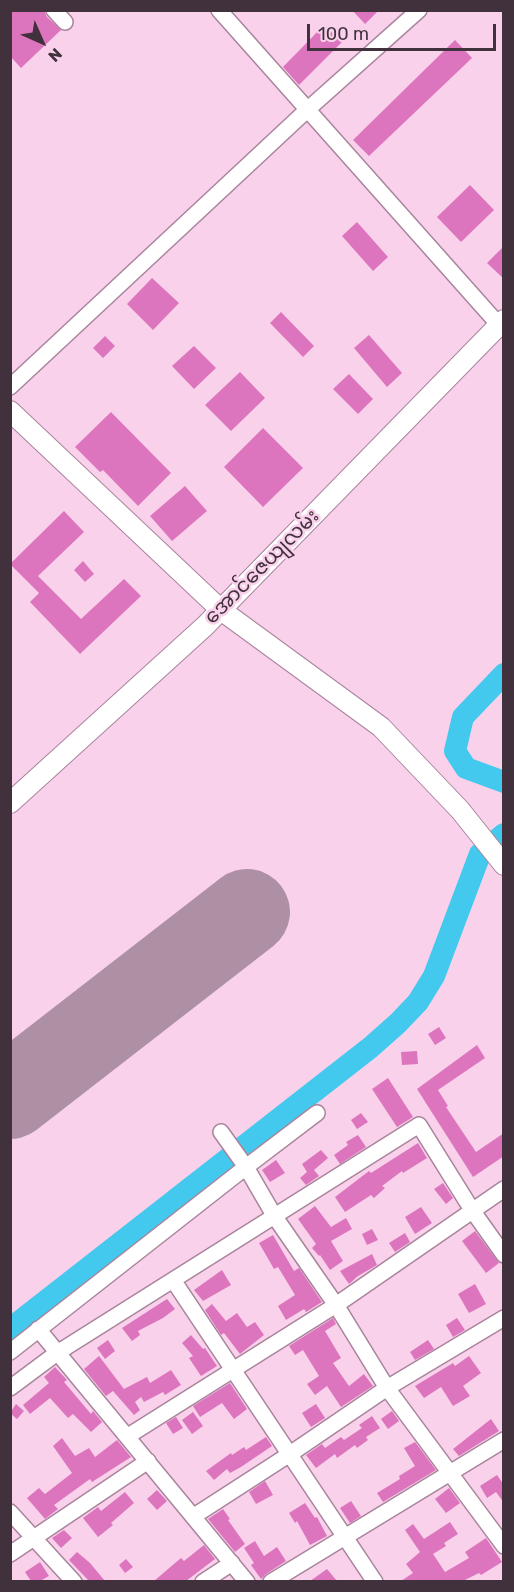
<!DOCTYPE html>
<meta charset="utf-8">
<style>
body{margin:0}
#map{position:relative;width:514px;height:1592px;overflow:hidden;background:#f9d1eb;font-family:Rubik,sans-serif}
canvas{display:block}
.frame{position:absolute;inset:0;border:12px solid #41313c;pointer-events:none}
.north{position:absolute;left:12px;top:12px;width:60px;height:60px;-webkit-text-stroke:4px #f9d1eb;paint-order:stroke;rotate:135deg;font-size:16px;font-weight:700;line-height:24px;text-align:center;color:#41313c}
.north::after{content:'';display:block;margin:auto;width:21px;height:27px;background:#41313c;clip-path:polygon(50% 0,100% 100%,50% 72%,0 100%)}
.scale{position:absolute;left:307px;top:24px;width:189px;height:27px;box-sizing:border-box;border:3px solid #41313c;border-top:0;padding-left:8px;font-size:18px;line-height:21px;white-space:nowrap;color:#41313c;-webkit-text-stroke:4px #f9d1eb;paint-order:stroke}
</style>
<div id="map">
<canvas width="514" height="1592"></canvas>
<div class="frame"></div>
<div class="north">N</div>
<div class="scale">100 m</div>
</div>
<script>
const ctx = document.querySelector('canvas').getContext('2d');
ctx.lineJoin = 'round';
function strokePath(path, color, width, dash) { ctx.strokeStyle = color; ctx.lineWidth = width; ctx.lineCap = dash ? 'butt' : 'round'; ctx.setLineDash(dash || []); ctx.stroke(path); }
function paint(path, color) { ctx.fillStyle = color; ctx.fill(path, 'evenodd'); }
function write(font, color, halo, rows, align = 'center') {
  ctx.font = font + ' Rubik,"Noto Sans Myanmar",sans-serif'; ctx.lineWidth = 5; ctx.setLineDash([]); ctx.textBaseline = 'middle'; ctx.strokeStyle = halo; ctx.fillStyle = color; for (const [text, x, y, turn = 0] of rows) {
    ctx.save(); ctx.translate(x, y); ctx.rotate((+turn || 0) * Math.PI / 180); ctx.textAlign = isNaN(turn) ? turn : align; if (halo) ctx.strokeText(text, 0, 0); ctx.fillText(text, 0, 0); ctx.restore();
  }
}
const river = new Path2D(`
 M504 674 463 717 455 751 466 768 504 782
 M10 1329 371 1047 398 1023 418 1002 434 976 480 854 504 834`);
const runway = new Path2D(`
 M10 1096 247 912`);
const building = new Path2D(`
 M10 10H44L47 17 61 30 21 68 10 56Z
 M352 10H379L365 24Z
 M324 25 342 42 299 85 283 67Z
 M455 40 472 58 369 156 353 140Z
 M470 185 494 210 461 242 437 217Z
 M357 222 388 257 373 271 342 236Z
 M504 246V279L487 263Z
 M152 278 179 303 153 330 127 304Z
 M281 312 314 346 303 357 270 323Z
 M369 335 402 373 387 387 354 348Z
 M105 336 115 346 103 358 93 348Z
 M194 346 216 368 194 389 172 366Z
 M240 372 265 398 231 431 205 405Z
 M349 374 373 399 358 414 333 389Z
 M111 412 171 473 138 506 103 470 100 472 75 447Z
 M263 428 303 468 263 507 224 467Z
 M185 486 207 511 172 541 150 516Z
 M64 511 84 532 38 576 81 619 124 579 141 596 80 654 30 602 39 593 10 564Z
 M83 561 94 574 85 582 74 570Z
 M439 1027 446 1038 435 1045 428 1034Z
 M477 1045 485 1058 438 1090 448 1106 446 1107 476 1152 504 1133V1156L473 1177 417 1089Z
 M417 1051 418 1064 402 1065 401 1052Z
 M388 1078 413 1117 397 1127 372 1089Z
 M361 1113 368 1122 357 1129 351 1120Z
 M358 1135 366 1147 340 1164 334 1155 348 1145 346 1142Z
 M418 1143 427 1158 403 1173 402 1171 382 1186 385 1188 374 1198 371 1195 345 1212 335 1197 369 1171 371 1173Z
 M321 1150 328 1158 314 1170 319 1176 306 1185 300 1178 307 1172 302 1164Z
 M276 1160 285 1173 270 1182 262 1170Z
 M443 1183 453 1198 446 1204 434 1189Z
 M315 1206 331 1227 346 1218 352 1229 331 1241 343 1261 330 1270 320 1255 319 1256 312 1248 316 1244 298 1219Z
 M421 1207 432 1223 415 1234 405 1217Z
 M372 1229 378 1240 367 1245 362 1234Z
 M475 1231 499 1263 486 1273 462 1241Z
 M405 1233 410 1242 395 1252 389 1243Z
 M273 1235 294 1271 299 1268 322 1302 306 1312 304 1309 286 1320 278 1306 295 1295 278 1267 274 1269 259 1243Z
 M372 1254 377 1265 358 1276 349 1284 340 1271Z
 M222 1270 231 1285 203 1301 194 1290Z
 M475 1284 486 1304 469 1313 458 1294Z
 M167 1299 175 1309 163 1318 138 1331 140 1335 132 1341 122 1328Z
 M212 1304 226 1321 237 1313 247 1327 255 1322 264 1335 240 1354 224 1333 221 1335 205 1310Z
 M333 1318 336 1324 325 1331 341 1358 333 1363 349 1386 364 1374 373 1386 341 1407 327 1386 315 1395 307 1384 319 1376 303 1350 295 1355 289 1346Z
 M457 1318 465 1330 453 1337 446 1325Z
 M191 1335 203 1349 205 1348 217 1366 201 1376 189 1358 193 1356 182 1343Z
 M108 1340 115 1351 105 1359 97 1348Z
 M428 1340 434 1349 415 1360 410 1352Z
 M99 1356 124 1389 147 1377 150 1383 171 1370 181 1385 165 1395 163 1392 144 1402 141 1397 135 1402 140 1410 134 1415 113 1391 106 1396 84 1369Z
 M469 1356 481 1373 463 1386 470 1396 453 1406 441 1387 424 1398 415 1386 453 1363 455 1366Z
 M55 1367 67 1380 64 1382 91 1414 93 1411 102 1422 91 1432 73 1414 68 1418 50 1398 30 1414 23 1405 49 1383 44 1377Z
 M230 1383 247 1409 234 1419 222 1403 200 1417 193 1406Z
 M16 1404 24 1411 17 1419 10 1413Z
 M316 1404 325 1418 311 1427 302 1413Z
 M392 1411 399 1421 388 1429 381 1419Z
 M193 1412 203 1426 192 1434 182 1420Z
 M372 1416 380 1428 366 1437 368 1440 357 1448 355 1445 337 1458 335 1454 316 1468 306 1455 322 1444 325 1448 341 1437 344 1440 362 1428 359 1425Z
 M176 1417 183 1428 173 1434 166 1423Z
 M491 1419 499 1431 459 1456 453 1449Z
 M266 1437 272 1446 241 1467 230 1473 227 1469 214 1480 206 1471 231 1453 232 1455 244 1447 246 1450Z
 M62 1438 75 1456 89 1448 95 1457 117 1440 131 1457 92 1482 90 1479 54 1505 58 1509 45 1519 27 1498 39 1488 45 1494 72 1473 53 1446Z
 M415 1442 436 1470 383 1502 377 1493 400 1479 399 1476 415 1466 404 1448Z
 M497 1475 504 1485V1503L496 1492 487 1498 480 1486Z
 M265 1481 273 1495 256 1504 249 1492Z
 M449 1488 460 1503 446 1513 435 1499Z
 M157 1490 167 1501 157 1510 147 1499Z
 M125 1492 134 1503 111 1523 113 1525 98 1537 83 1518 98 1507 101 1511Z
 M351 1501 361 1516 350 1523 340 1508Z
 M305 1503 315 1518 317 1517 327 1536 310 1545 297 1521 295 1523 289 1513Z
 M223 1509 230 1519 228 1520 245 1544 235 1552 208 1519Z
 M450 1522 458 1534 444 1543 446 1546 433 1554 445 1572 469 1558 465 1552 486 1538 502 1562 481 1575 479 1573 463 1581H401L413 1573 406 1564 420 1552 405 1530 413 1524 424 1539Z
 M64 1530 72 1538 61 1548 52 1538Z
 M255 1541 264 1556 277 1547 286 1561 266 1574 261 1579 251 1565 254 1563 244 1548Z
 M204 1545 215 1559 186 1581H154L181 1558 184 1561Z
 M77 1552 90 1563 105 1581H89L69 1560Z
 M126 1559 133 1567 125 1573 119 1565Z
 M40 1562 49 1576 40 1581H31L25 1572Z
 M327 1569 337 1581H310Z`);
const minor = new Path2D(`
 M54 10 65 22
 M219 10 499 325
 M10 387 307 110 419 10
 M221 1132 246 1167 275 1217 336 1305 387 1388 504 1546
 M173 1280 375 1582
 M38 1329 247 1582
 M10 1352 246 1167 317 1113
 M10 1388 57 1353 419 1125 472 1210 504 1255
 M128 1436 336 1305 504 1189
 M10 1512 74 1582
 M194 1516 290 1454 387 1388 504 1318
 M10 1554 148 1461
 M203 1582 232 1563
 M271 1582 504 1440`);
const tertiary = new Path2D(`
 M10 411 221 610 381 727 460 810 504 865
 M10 803 205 626 504 320`);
const streetNames = [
 ["အောင်ဇေယျလမ်း",262,567,-45]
];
strokePath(river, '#42c9ed', 22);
strokePath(runway, '#ae90a4', 86);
paint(building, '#dd75be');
strokePath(minor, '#a9849c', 18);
strokePath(tertiary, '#a9849c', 22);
strokePath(minor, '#fff', 15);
strokePath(tertiary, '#fff', 20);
write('20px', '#41313c', '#f9d1eb', streetNames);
</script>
